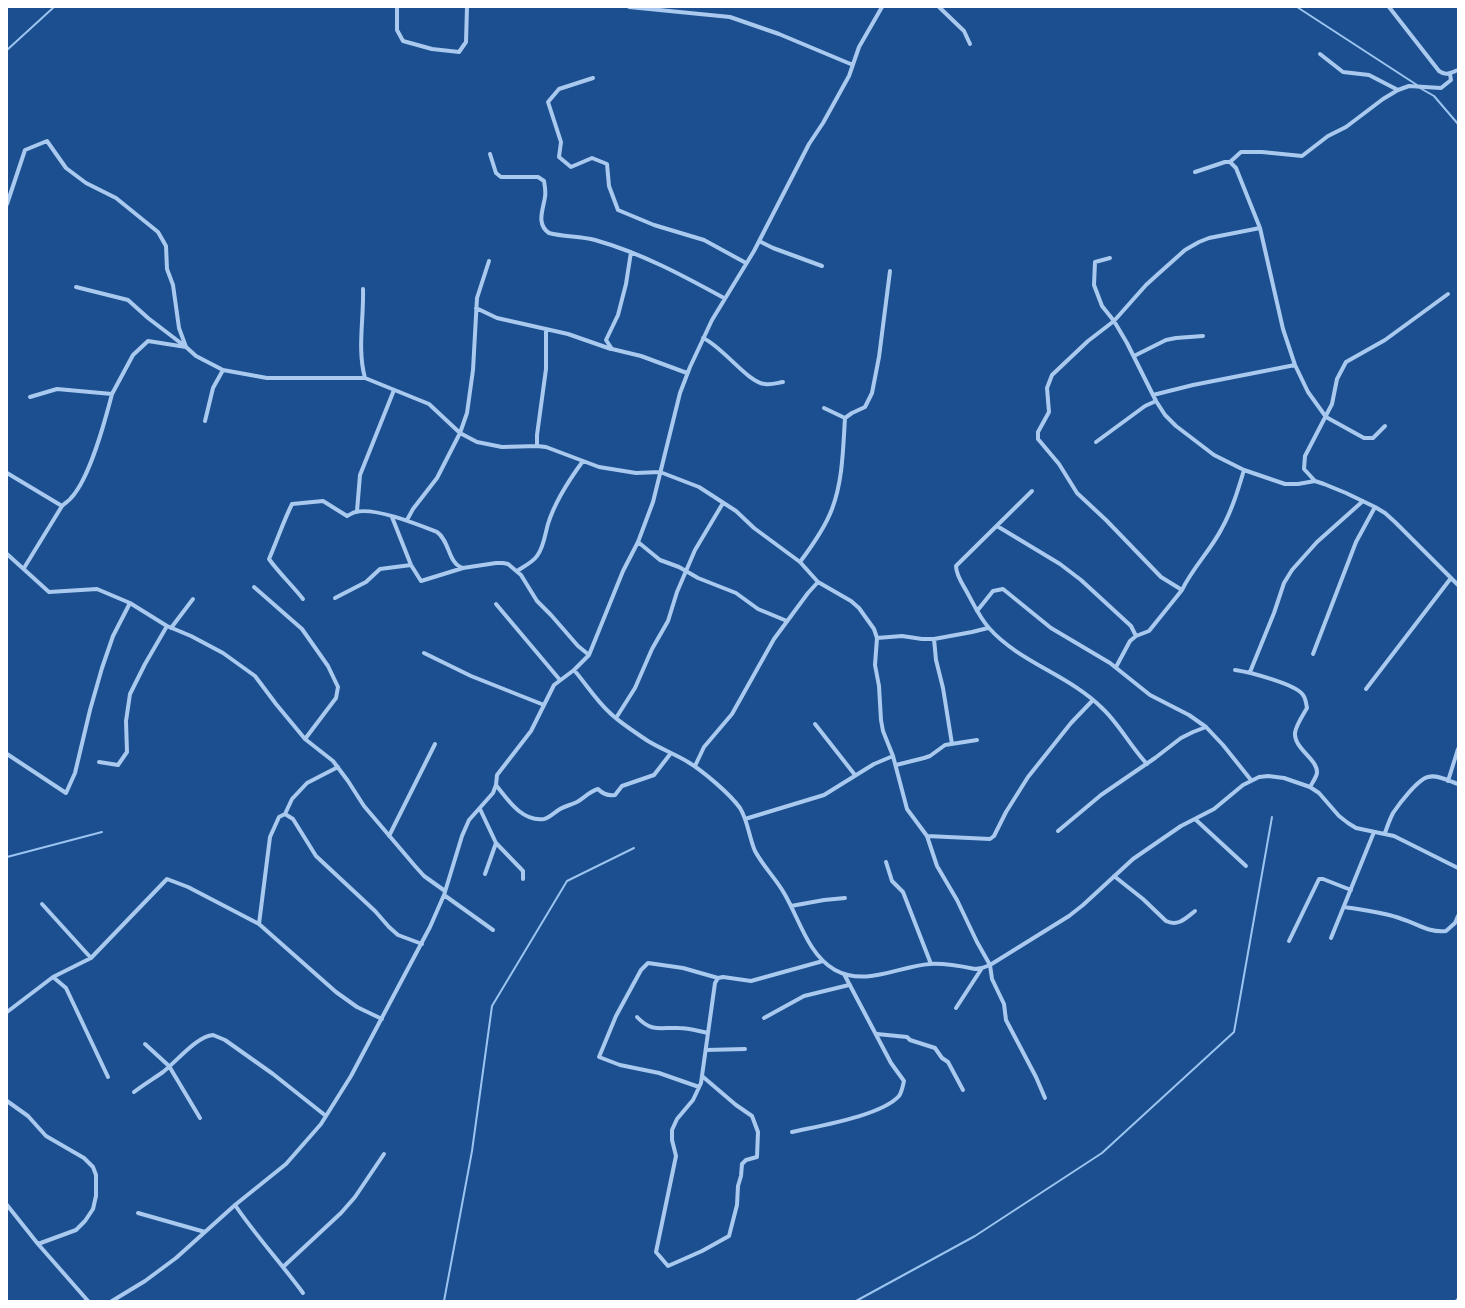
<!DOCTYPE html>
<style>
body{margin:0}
#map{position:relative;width:1465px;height:1308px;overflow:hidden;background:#1b4f8f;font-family:"Golos Text",sans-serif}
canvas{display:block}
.frame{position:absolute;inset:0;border:8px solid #fff;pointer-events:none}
</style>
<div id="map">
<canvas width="1465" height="1308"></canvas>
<div class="frame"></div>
</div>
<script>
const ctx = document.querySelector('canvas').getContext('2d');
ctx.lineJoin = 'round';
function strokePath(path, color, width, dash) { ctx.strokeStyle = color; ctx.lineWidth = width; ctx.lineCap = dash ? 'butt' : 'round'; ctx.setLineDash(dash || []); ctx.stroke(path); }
const stream = new Path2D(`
 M1297 7 1417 85
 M7 50 54 7
 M1420 88 1434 96 1458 124
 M7 857 102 832
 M444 1301 472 1151 492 1006 567 881 634 848
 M856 1301 975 1236 1102 1153 1234 1032 1272 817`);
const street = new Path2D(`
 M397 7V30L403 41 432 49 459 52 466 42 467 7
 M629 7 730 17 779 34 853 65
 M939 7 964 31 970 44
 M1389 7 1439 71C1446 76 1450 73 1458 70
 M593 78 559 89 548 102 561 142 559 157 571 167 592 158 607 164 609 186 618 210 654 225 704 240 746 263
 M1398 90 1409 86 1441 88 1451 80 1450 74
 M490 154 496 173 501 177H538L544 181C545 187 546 192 545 197 543 210 536 224 549 233 564 237 580 236 595 240 641 253 682 275 724 298
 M1230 162 1241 152H1262L1302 156 1328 136 1346 127 1383 99 1398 90 1369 75 1343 72 1320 54
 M1195 172 1225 162H1230L1236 168 1260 228 1283 329 1295 365 1308 392 1326 417 1364 438H1373L1385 426
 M7 204 25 150 47 141 66 168 86 183 116 198 158 232 166 246 167 269 173 285 179 328 186 347 148 318 128 300 76 287
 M759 241 773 248 822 266
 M631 252 626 284 618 315 606 340 612 349 641 356 687 373
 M1110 258 1095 262 1094 285 1102 306 1114 321 1127 343 1156 401 1165 415 1176 426 1214 455 1244 470 1285 484H1298L1315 481 1324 484 1346 493 1375 507 1385 513 1395 522 1458 585
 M363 289C364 319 357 349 365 378
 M476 308 497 318 568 334 611 349
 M703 338C722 346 748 383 765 384 771 385 777 383 783 382
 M1134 356 1166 340 1176 338 1203 336
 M1153 395 1193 385 1295 365
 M30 397 57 389 112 394 133 355 148 341 186 347 196 356 223 370 267 378H365L429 404 460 433 477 442 502 447 537 446 546 447 599 467 636 473 660 472 699 487 736 511 754 528 800 562 818 582 851 601 859 608 874 629 877 638 875 665 879 686 881 720 883 731 893 756 907 809 927 836 937 866 957 900 977 942 990 965 992 979 1004 1004 1006 1020 1036 1077 1045 1098
 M845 418 852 413 865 407 872 393 879 357 890 271
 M205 421 213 388 223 370
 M1096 442 1145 406 1156 401
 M537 446V435L546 369V329
 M1244 470C1238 490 1232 510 1222 528 1211 550 1193 567 1182 590L1161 577 1106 520 1077 493 1059 464 1038 439V432L1049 412 1047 388 1052 375 1088 341 1114 321 1146 285 1157 275 1185 250 1199 242 1209 238 1260 228
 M7 473 62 506 24 568
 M1315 481 1304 469 1305 456 1332 404 1337 379 1346 362 1385 340 1448 294
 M1032 491 959 563 956 566C956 576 964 586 968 594 974 605 980 618 989 628 1020 663 1070 675 1103 709 1119 724 1131 747 1147 764
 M62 506C65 503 69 501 71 498 90 478 105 421 112 394
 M357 511 360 475 394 390
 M392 517 411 565 421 581 463 568
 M407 520 413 509 437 478 460 433 467 413 473 370 477 298 489 261
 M997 526 1060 564 1081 580 1131 626 1136 636
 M638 542 660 560 679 567 698 578 736 593 758 609 787 621
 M7 554 49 592 97 589 130 603
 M800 562C812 546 825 528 832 509 843 480 843 448 845 418L824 408
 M517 571C523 567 533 562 537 556 544 547 545 534 548 524 555 501 569 480 583 461
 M254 587 302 629 328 666 338 687 336 698 305 739
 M335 598 366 582 380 569 411 565
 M303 599C292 585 279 573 269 559 277 541 283 522 292 504L323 501 347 516C350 515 353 512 356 512 375 507 419 525 437 532 450 541 448 564 463 568L496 563H503L508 564 521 575 537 601 551 615 578 646 589 655
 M496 604 560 680
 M977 611 993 591 1003 589 1051 628 1110 663 1150 695 1189 715 1206 727 1223 745 1251 780
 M171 628 193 599
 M877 638 902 636 922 639H934L972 632 988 628
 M934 639 936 660 943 688 952 744
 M424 653 471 676 544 705
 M1313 654 1356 542 1375 507
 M1116 667 1130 641 1136 636 1149 631 1182 590
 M574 670C586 684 596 700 609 712 620 723 635 732 648 741 661 749 675 754 688 762 703 771 730 794 740 808 748 821 749 837 755 851 763 866 776 879 784 893 799 918 808 955 835 970 866 987 899 966 930 964 945 963 960 966 975 969L982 968 990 965 1069 916 1083 905 1133 859 1181 826 1214 809 1243 785 1259 777 1268 776 1284 778 1310 787 1319 793 1339 816 1348 823 1356 828 1394 836 1458 868
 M1235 670C1249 672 1296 684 1303 695 1306 699 1306 703 1307 708 1303 715 1296 725 1295 733 1294 749 1318 759 1317 773 1316 778 1312 783 1310 787
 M1250 672 1274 613 1284 583 1292 570 1317 542 1363 501
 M1366 689 1451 578
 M616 718 635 688 652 649 668 621 677 592 695 550 723 503
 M815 724 855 775
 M7 754 66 793 75 773 90 710 102 668 113 636 130 603 167 626 191 636 223 653 255 676 276 704 305 739 333 761 348 781 364 806 415 866 424 876 445 891
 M99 762 118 765 127 752 126 721 130 694 145 664 167 626
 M896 765 924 758 930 756 945 745 977 740
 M695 766 704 747 732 714 774 639 808 593 818 582
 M1448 781 1458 749
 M496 785C508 800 522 822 544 819 549 818 555 812 560 809 565 806 571 805 577 802 584 798 590 791 598 789 603 794 609 796 615 795L622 786 654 775 671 753
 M480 809 496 843 485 874
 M285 814 292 799 307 783 338 767
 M745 819 824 795 874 764 893 756
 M1195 819 1246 866
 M1058 831 1101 795 1155 758 1181 738 1193 732 1206 727
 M1385 833C1387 827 1390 819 1393 813 1399 804 1418 779 1428 777 1437 774 1449 781 1458 784
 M389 836 435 744
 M927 836 990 839 994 836 1006 812 1028 777 1071 723 1093 700
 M496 843 523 871V879
 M886 862 892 881 903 892 931 964
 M1114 876 1143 899 1166 921C1178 927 1186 918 1195 911
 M444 895 493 930
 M42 904 91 958
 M791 906 824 900 845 898
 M1344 907C1363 910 1383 912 1402 919 1418 924 1429 933 1446 931L1455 923 1458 916
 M259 924 270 837 279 817 285 814 293 819 316 856 375 911 389 927 398 935 422 944
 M1331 938 1374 832
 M1289 941 1319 879H1323L1351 890
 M53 977 66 988 108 1077
 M956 1008 982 968
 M7 1012 53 977 91 958 167 879 188 887 259 924 336 992 357 1007 382 1019
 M637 1017C652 1033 661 1027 679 1028 688 1028 698 1031 708 1033
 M764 1018 804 996 849 985
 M877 1034 907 1037 910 1040 935 1048 942 1058 948 1062 963 1090
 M145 1044 169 1066 200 1118
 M706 1050 745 1049
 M702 1076 736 1105 752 1116 758 1132 757 1157 746 1160 742 1164 741 1176 738 1186 737 1205 729 1236 702 1251 668 1266 656 1252 676 1156 672 1140V1130L677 1119 693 1100 701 1083 715 983 718 978 723 977 751 981 823 961
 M699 1087 659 1073 620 1065 599 1057 616 1016 641 970 648 963 683 968 718 978
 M134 1092C143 1085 153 1079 163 1072 176 1062 197 1036 213 1035L225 1040 273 1074 326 1116
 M7 1101 28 1116 46 1136 84 1158 93 1167 96 1175V1196L93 1209 85 1221 76 1230 38 1244
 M792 1132C818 1126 881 1116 899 1096 902 1092 903 1085 904 1081L891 1063 844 974
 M7 1205 38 1244 88 1301
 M235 1205C256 1236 281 1263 303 1293
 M138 1213 205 1232
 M283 1267 341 1213 355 1197 384 1154
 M112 1301 145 1281 176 1258 235 1205 286 1164 321 1124 351 1076 430 927 444 895 462 836 469 820 493 793 496 785 497 775 531 731 554 685 574 670 589 655 623 571 638 542 653 502 680 393 690 367 712 320 754 251 809 144 823 123 849 76 859 47 882 7
 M1457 1301 1458 1300`);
strokePath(stream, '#9cc4f0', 2);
strokePath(street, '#a9c9ee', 4);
</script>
